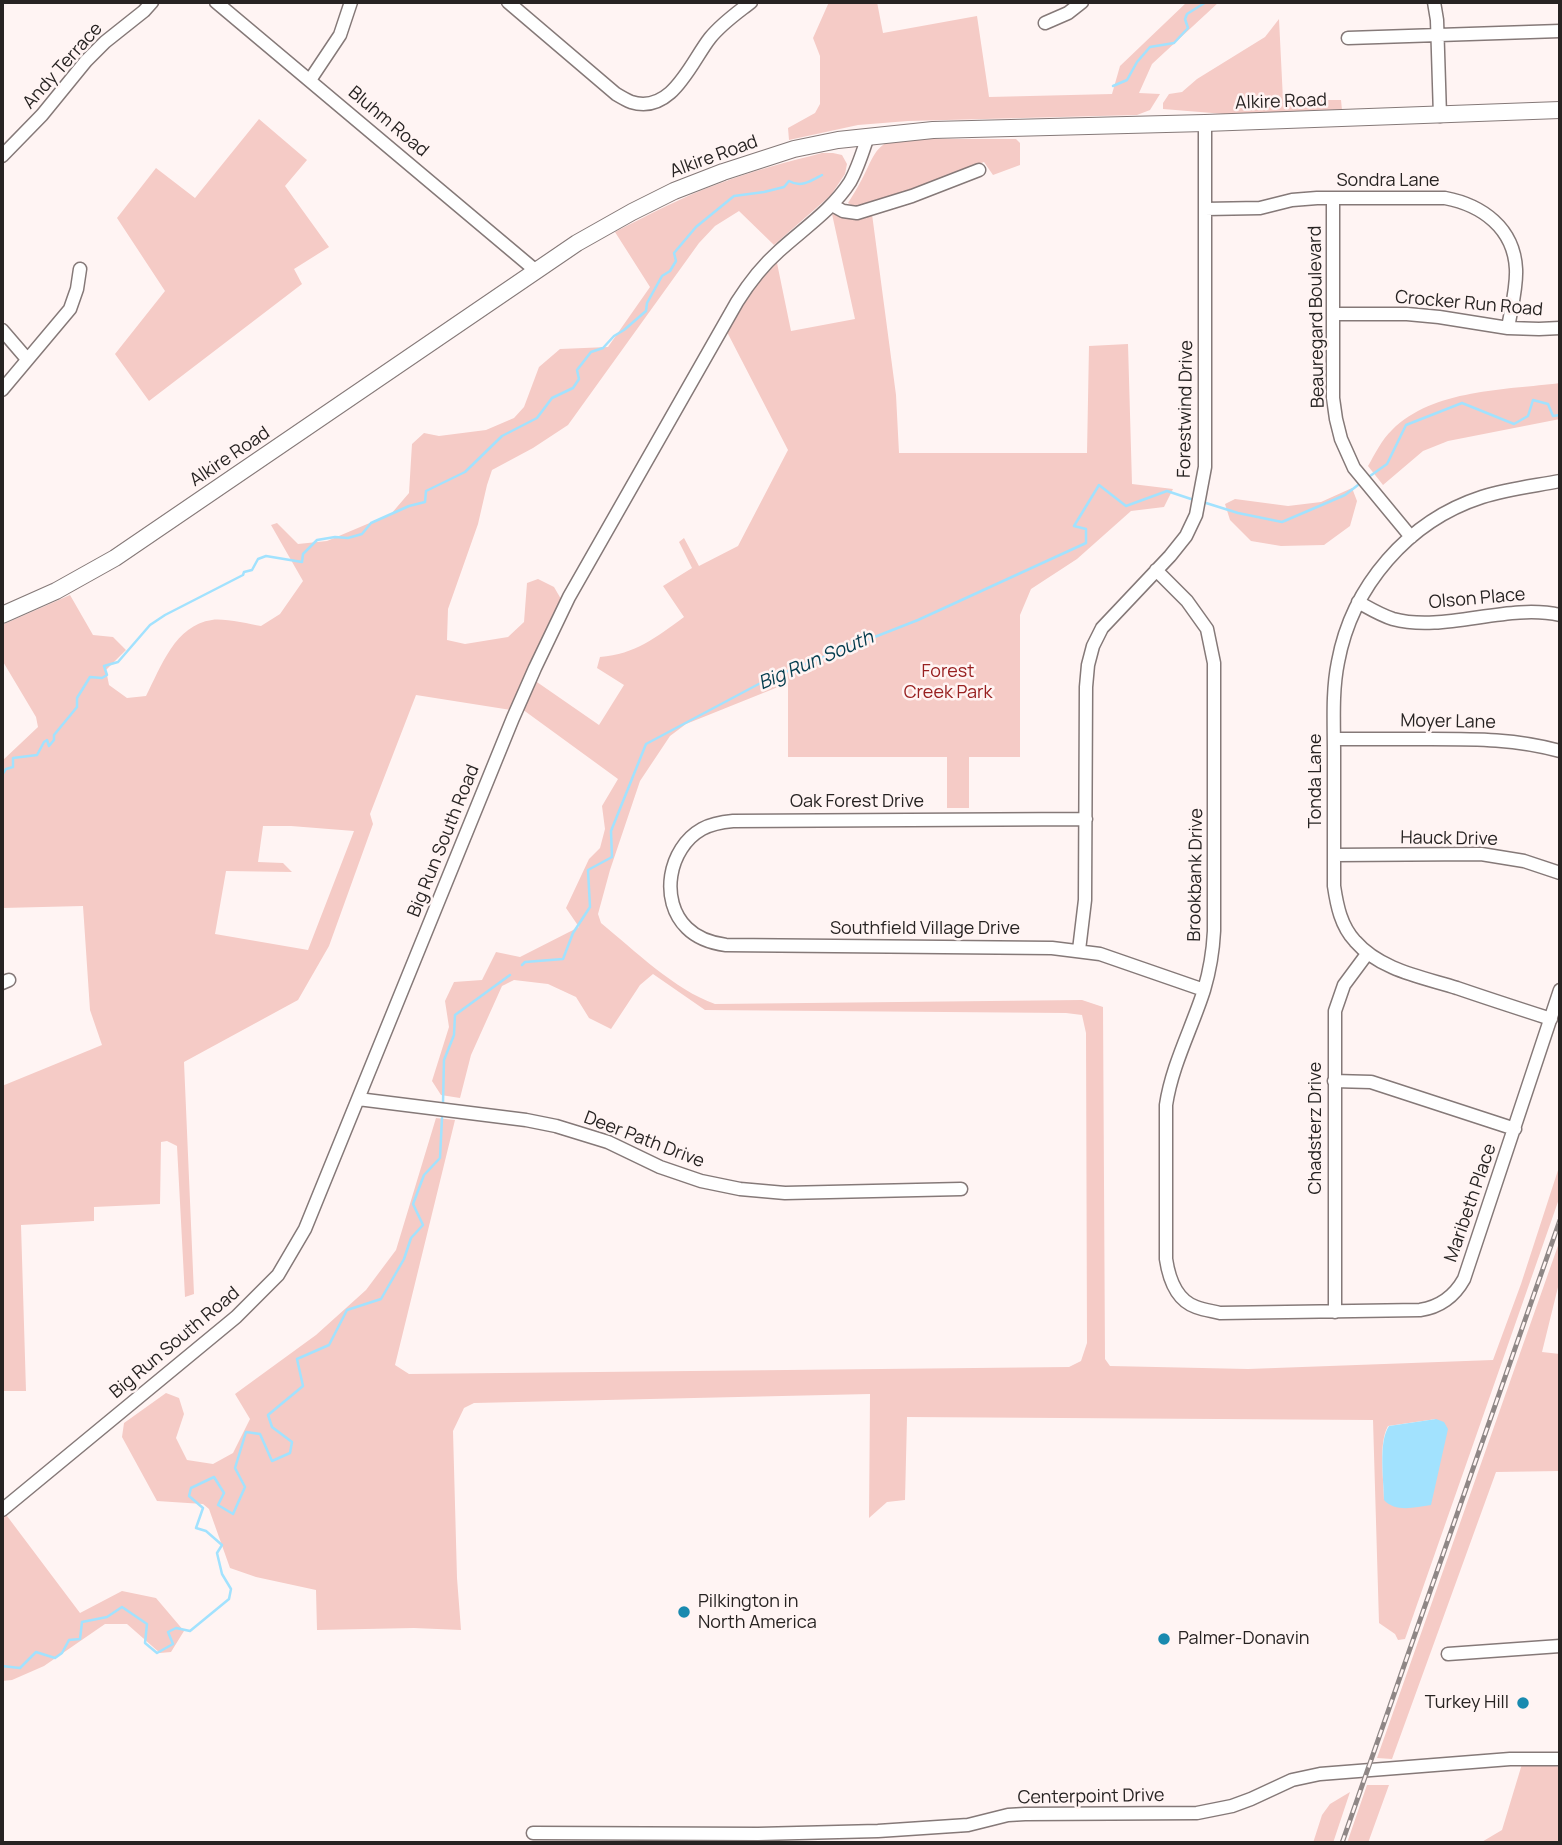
<!DOCTYPE html>
<style>
body{margin:0}
#map{position:relative;width:1562px;height:1845px;overflow:hidden;background:#fff4f3;font-family:Manrope,sans-serif}
canvas{display:block}
.frame{position:absolute;inset:0;border:4px solid #272322;pointer-events:none}
</style>
<div id="map">
<canvas width="1562" height="1845"></canvas>
<div class="frame"></div>
</div>
<script>
const ctx = document.querySelector('canvas').getContext('2d');
ctx.lineJoin = 'round';
function paint(path, color) { ctx.fillStyle = color; ctx.fill(path, 'evenodd'); }
function strokePath(path, color, width, dash) { ctx.strokeStyle = color; ctx.lineWidth = width; ctx.lineCap = dash ? 'butt' : 'round'; ctx.setLineDash(dash || []); ctx.stroke(path); }
function write(font, color, halo, rows, align = 'center') {
  ctx.font = font + ' Manrope,sans-serif'; ctx.lineWidth = 5; ctx.setLineDash([]); ctx.textBaseline = 'middle'; ctx.strokeStyle = halo; ctx.fillStyle = color; for (const [text, x, y, turn = 0] of rows) {
    ctx.save(); ctx.translate(x, y); ctx.rotate((+turn || 0) * Math.PI / 180); ctx.textAlign = isNaN(turn) ? turn : align; if (halo) ctx.strokeText(text, 0, 0); ctx.fillText(text, 0, 0); ctx.restore();
  }
}
const green = new Path2D(`
 M829 2H877L883 33 977 16 989 97 1112 94 1120 66 1187 2H1219L1152 64 1139 93 1160 94 1150 110 1137 115 908 121 858 125 789 140 788 128 815 113 820 104V56L813 38Z
 M1279 19 1283 100H1341L1342 110 1237 115 1163 109V103L1169 94 1182 92 1197 79 1265 37Z
 M259 119 307 160 285 186 329 247 294 269 302 284 149 401 115 354 165 291 117 218 156 168 195 198Z
 M897 139H1016L1020 143V165L993 175 984 162 870 204 856 208 848 203C853 195 858 187 862 179 872 161 875 143 897 139Z
 M822 153H833L842 155 847 164 845 174 831 195 774 245 739 211 715 226 699 243 568 425 533 448 492 470 487 485 478 524 448 609 447 640 465 644 508 637 524 622 527 583 538 579 554 587 561 599 531 661 511 710 416 695 370 814 373 824 329 946 298 1000 184 1062 194 1294 185 1297 177 1146 167 1141 161 1142 160 1204 94 1207V1221L21 1225 26 1391H2V1086L102 1045 90 1010 83 906 2 908V761L38 727 36 717 2 660V625L70 595 93 635 113 637 126 650 106 670 109 685 127 698 146 696C161 667 175 625 212 620 223 618 249 624 261 626L280 614 303 581 271 525 277 523 298 544 327 541 391 514 409 493 412 444 424 433 439 436 486 430 514 418 524 407 539 367 560 349 608 347 650 287 615 232C648 215 682 197 718 184 752 171 787 162 822 153ZM263 826H291L354 831 308 950 215 934 226 871 292 872 283 863 258 862Z
 M832 214 854 219 872 214 896 395 899 453H1087L1089 346 1128 344 1132 484 1173 489 1164 507 1131 511 1077 559 1031 589 1020 615V757H969V808H947V757H788V683L686 724 670 736 640 781 610 870 598 914 601 923C634 950 675 990 715 1004L1082 1000 1103 1007 1105 1359 1110 1366 1248 1369 1493 1360 1521 1284 1560 1164V1196L1405 1639 1398 1640 1395 1634 1379 1623 1373 1420 907 1417 905 1500 887 1502 869 1518 870 1394 474 1403 464 1408 453 1431 457 1578 461 1630 414 1628 317 1630 316 1590 256 1577 230 1568 209 1509 203 1504 157 1501 122 1437 124 1423 166 1393 179 1398 184 1414 176 1438 187 1460 213 1464 233 1453 250 1419 235 1394 316 1335 366 1290 396 1250 436 1118 455 1120 395 1365 409 1374 1069 1367 1081 1361 1087 1343 1086 1033 1082 1015 1066 1013 705 1010 653 974 640 985 611 1029 589 1018 576 997 548 984 514 980 502 986 471 1055 460 1098 441 1095 432 1081 449 1027 445 1001 454 982 482 980 496 952 520 957 579 927 566 908 589 859 600 848 605 829 602 806 618 779 522 709 534 680 599 725 624 685 597 668 600 657C636 654 655 638 684 617L663 586 692 568 679 542 684 538 699 566 738 546 788 450 726 330 747 294 777 263 791 331 855 319ZM1436 1419 1384 1500C1384 1479 1378 1444 1388 1426Z
 M1560 383V419L1448 441 1423 451 1383 485 1368 466C1375 454 1382 439 1392 430 1433 389 1506 390 1560 383Z
 M1352 488 1357 501 1350 526 1324 545 1281 546 1251 541 1230 520 1225 504 1235 499 1288 506 1321 502Z
 M1560 1240V1279L1542 1352 1560 1354V1471L1496 1472 1392 1759 1377 1758Z
 M4 1512 80 1613 122 1591 156 1598 184 1631 171 1652 160 1653 127 1624H105L44 1666 12 1680 2 1681V1514Z
 M1538 1763 1560 1767V1843H1480L1502 1830 1522 1764Z
 M1367 1785H1389L1368 1843H1347Z
 M1350 1792 1333 1843H1313L1322 1815 1330 1804Z`);
const water = new Path2D(`
 M1436 1419 1444 1422 1448 1429 1431 1505C1415 1507 1396 1513 1384 1500 1384 1480 1378 1442 1389 1426Z`);
const stream = new Path2D(`
 M1113 86 1127 80 1137 62 1150 47 1174 43 1188 28 1185 19 1187 14 1206 2
 M1370 476 1387 464 1406 425 1462 403 1514 424 1528 416 1533 400 1548 404 1553 416 1560 415
 M1206 503 1238 513 1282 522 1345 495 1358 485
 M2 775 6 769 13 767V758L37 755 44 742 47 740 49 746 54 740V735L77 707V698L90 677 102 678 107 675 104 666 118 662 150 625 165 615 243 575 244 572 252 570 258 559 266 556 302 562 303 554 317 540 335 537 348 538 362 534 371 523 409 506 425 502 426 491 465 472 502 436 537 418 552 398 573 388 579 379 577 370 591 352 603 348 614 336 624 330 646 311 647 303 662 276 670 271 676 261 674 253 696 227 734 196 764 192 784 187 789 181C801 188 811 181 822 175
 M522 965 525 962 563 959 573 933 590 907 588 870 612 857 611 831 646 744 770 678 918 620 1086 543V529L1074 526 1099 485 1126 506 1167 491 1191 499
 M443 1103 444 1060 454 1035 455 1015 510 975
 M2 1666 20 1668 36 1652 55 1658 62 1653 69 1640 80 1639 82 1622 107 1617 122 1607 147 1624 145 1643 157 1653 173 1644 168 1632 176 1628 190 1631 229 1599 231 1589 222 1574 217 1553 222 1545 206 1531 196 1528 203 1508 189 1496 191 1488 214 1477 224 1493 218 1505 233 1514 245 1487 235 1468 246 1432 260 1434 272 1461 290 1453 292 1442 272 1427 268 1415 303 1386 297 1359 329 1345 347 1310 381 1299 404 1259 411 1238 423 1225 413 1204 424 1175 440 1158 442 1118`);
const minor = new Path2D(`
 M216 2 535 270
 M508 2 616 94C621 97 626 100 631 102 672 115 691 62 710 38 722 23 737 13 751 2
 M1434 2 1437 20 1440 116
 M1045 23 1068 13 1082 2
 M1348 38 1560 31
 M310 80 340 35 351 2
 M2 156 42 115 86 61 105 42 144 11 152 2
 M1333 198V398L1336 419 1341 439 1354 468 1411 537
 M832 205 843 211 857 213 912 196 979 170
 M1205 209 1260 208 1292 200 1317 198H1445C1482 205 1514 228 1516 269 1517 288 1511 309 1508 328
 M1333 314H1407L1439 317 1508 328 1539 329 1560 328
 M2 330 27 359
 M2 390 70 309 77 289 80 269
 M1156 570 1187 601 1207 629 1214 663V931C1213 951 1210 970 1204 990 1192 1028 1172 1065 1166 1105V1259C1169 1279 1176 1300 1196 1307 1204 1310 1212 1311 1220 1313L1420 1310C1440 1307 1454 1297 1464 1279L1560 990
 M1358 602C1369 608 1380 615 1393 619 1444 633 1507 603 1560 615
 M1334 739C1366 739 1399 739 1431 739 1477 739 1516 739 1560 751
 M1086 819 733 821C722 822 711 824 702 829 668 848 659 901 687 928 698 939 711 943 726 945L1052 948 1100 954 1204 990
 M1334 855 1481 854 1524 861 1560 873
 M1079 950 1085 900 1086 687 1088 665 1093 646 1102 628 1170 556 1186 536 1196 515 1205 467V123
 M2 983 9 980
 M1551 1019C1520 1009 1489 999 1457 988 1422 977 1380 970 1355 941 1341 926 1337 906 1334 886 1334 842 1334 797 1334 753 1334 723 1332 691 1338 662 1352 586 1408 521 1482 497 1507 489 1534 486 1560 481
 M1334 1081 1371 1082 1515 1129
 M358 1099 526 1120 556 1126 608 1142 660 1167 701 1181 740 1189 785 1193 961 1189
 M1335 1312V1011L1344 985 1367 954
 M2 1510 236 1317 278 1275 305 1229 513 718 535 668 569 597 737 302C749 283 762 266 779 251 803 229 832 210 850 182 858 168 863 151 868 136
 M1448 1654 1560 1646
 M533 1833 758 1834 878 1831 968 1825 1008 1815 1025 1814 1197 1813 1232 1806 1251 1799 1292 1780 1320 1774 1510 1759H1560`);
const major = new Path2D(`
 M2 615 56 591 115 558 577 243 632 212 674 191 723 172 794 149 838 140 933 130 1205 123 1560 110`);
const rail = new Path2D(`
 M1342 1843 1560 1220`);
const markers = [
 [684,1612,7,"#198aaf"],
 [1164,1639,7,"#198aaf"],
 [1523,1703,7,"#198aaf"]
];
const streetNames = [
 ["Andy Terrace",63,66,-48],
 ["Alkire Road",1281,102,-2],
 ["Bluhm Road",388,122,40],
 ["Alkire Road",714,157,-20],
 ["Sondra Lane",1388,181],
 ["Crocker Run Road",1469,304,5],
 ["Beauregard Boulevard",1317,317,-91],
 ["Forestwind Drive",1186,409,-89],
 ["Alkire Road",230,457,-34],
 ["Olson Place",1477,599,-5],
 ["Moyer Lane",1448,722,1],
 ["Tonda Lane",1316,781,-90],
 ["Oak Forest Drive",857,802],
 ["Hauck Drive",1449,839,1],
 ["Big Run South Road",444,841,-68],
 ["Brookbank Drive",1196,875,-89],
 ["Southfield Village Drive",925,929],
 ["Chadsterz Drive",1316,1128,-90],
 ["Deer Path Drive",644,1140,21],
 ["Maribeth Place",1471,1203,-71],
 ["Big Run South Road",175,1343,-40],
 ["Centerpoint Drive",1091,1797,-1]
];
const parkNames = [
 ["Forest",948,672],
 ["Creek Park",948,693]
];
const poiNames = [
 ["Pilkington in",698,1602],
 ["North America",698,1623],
 ["Palmer-Donavin",1178,1639],
 ["Turkey Hill",1509,1703,"right"]
];
const waterNames = [
 ["Big Run South",816,661,-23]
];
paint(green, '#f5cbc6');
paint(water, '#a2e2fe');
strokePath(stream, '#a2e2fe', 2.5);
strokePath(minor, '#857978', 15);
strokePath(major, '#857978', 18);
strokePath(minor, '#fff', 12);
strokePath(major, '#fff', 16);
strokePath(rail, '#8f8786', 5);
strokePath(rail, '#fff4f3', 2.5, [8]);
for (const [x, y, r, color] of markers) { const dot = new Path2D(); dot.arc(x, y, r, 0, 2 * Math.PI); ctx.fillStyle = color; ctx.fill(dot); strokePath(dot, '#fff4f3', 2.5); }
write('18px', '#272322', '#fff4f3', streetNames);
write('18px', '#982121', '#fff4f3', parkNames);
write('18px', '#272322', '#fff4f3', poiNames, 'left');
write('italic 19px', '#023b4d', '#fff4f3', waterNames);
</script>
